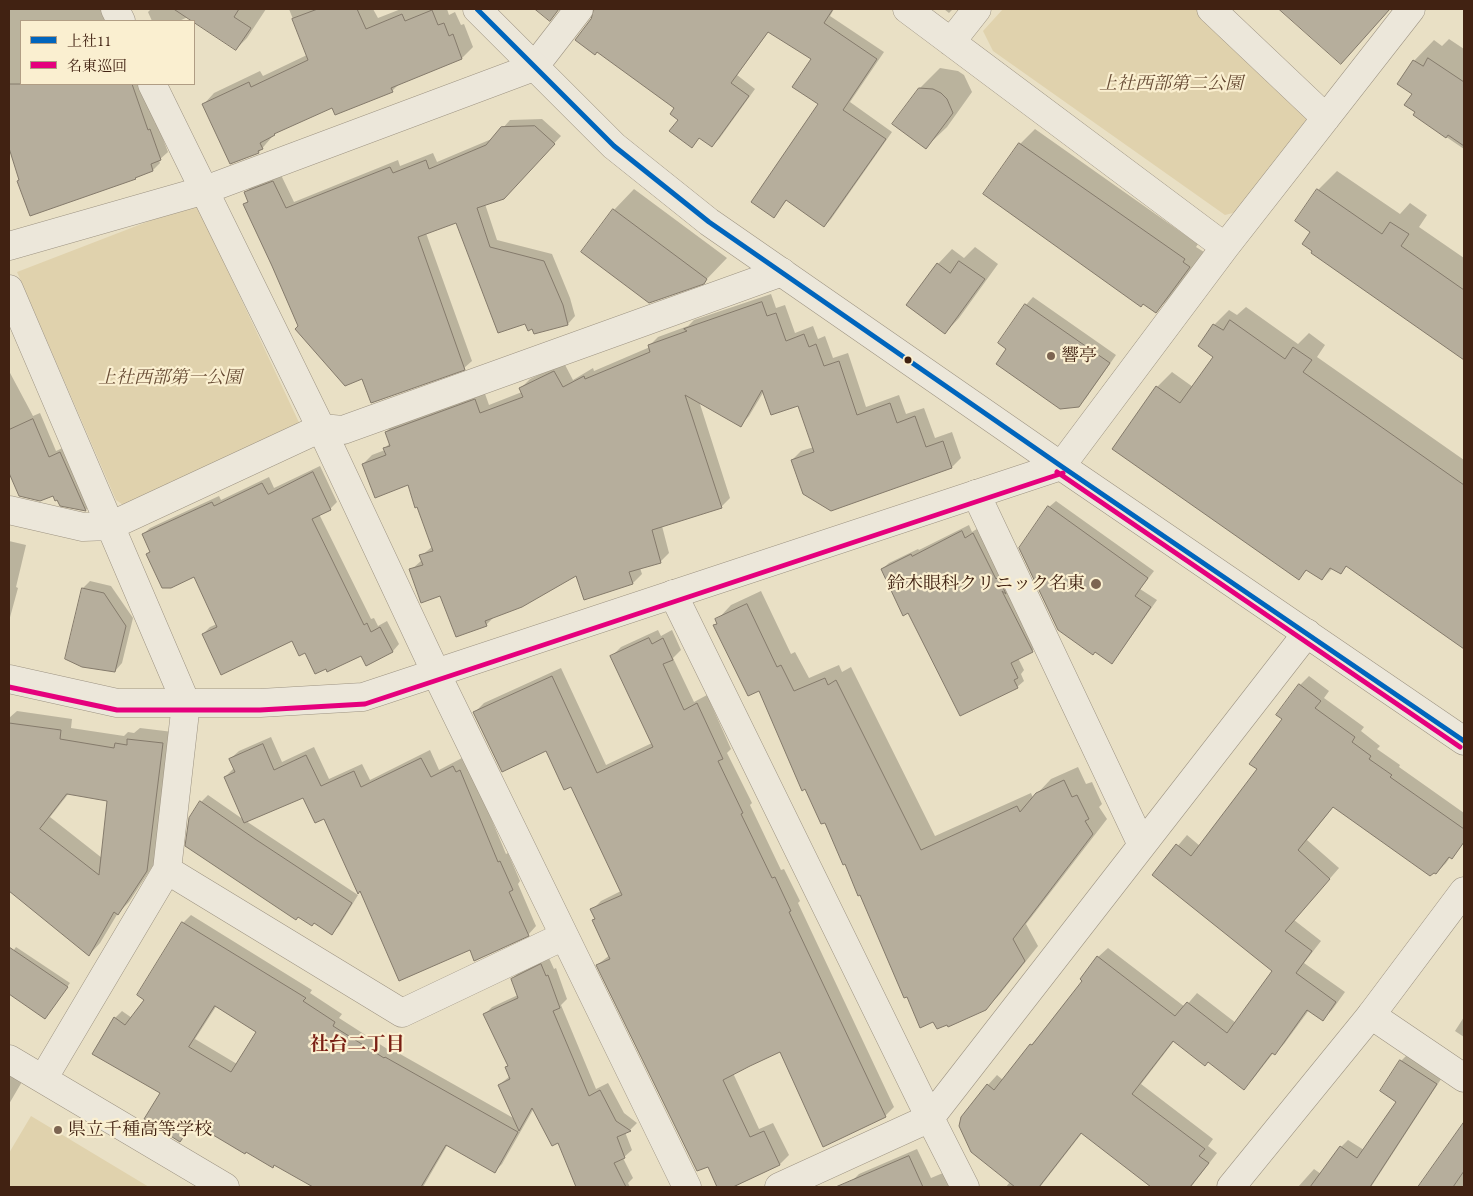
<!DOCTYPE html>
<meta charset="utf-8">
<style>
body{margin:0}
#map{position:relative;width:1473px;height:1196px;overflow:hidden;background:#e9e0c5;font-family:"EB Garamond","Noto Serif JP",serif}
canvas{display:block}
.frame{position:absolute;inset:0;border:10px solid #412212;pointer-events:none}
.legend{position:absolute;left:20px;top:20px;width:175px;height:65px;box-sizing:border-box;background:#faefd0;border:1px solid #b09d84;margin:0;padding:6px 9px;list-style:none;font-size:15px;color:#412212}
.legend li{display:flex;align-items:center;gap:10px;height:25px}
.legend b{width:25px;border:1px solid #b09d84}
</style>
<div id="map">
<canvas width="1473" height="1196"></canvas>
<div class="frame"></div>
<ul class="legend">
<li><b style="height:6px;background:#0065bd"></b>上社11</li>
<li><b style="height:6px;background:#e5007d"></b>名東巡回</li>
</ul>
</div>
<script>
const ctx = document.querySelector('canvas').getContext('2d');
ctx.lineJoin = 'round';
function paint(path, color) { ctx.fillStyle = color; ctx.fill(path, 'evenodd'); }
function strokePath(path, color, width, dash) { ctx.strokeStyle = color; ctx.lineWidth = width; ctx.lineCap = dash ? 'butt' : 'round'; ctx.setLineDash(dash || []); ctx.stroke(path); }
function write(font, color, halo, rows, align = 'center') {
  ctx.font = font + ' "EB Garamond","Noto Serif JP",serif'; ctx.lineWidth = 4.5; ctx.setLineDash([]); ctx.textBaseline = 'middle'; ctx.strokeStyle = halo; ctx.fillStyle = color; for (const [text, x, y, turn = 0] of rows) {
    ctx.save(); ctx.translate(x, y); ctx.rotate((+turn || 0) * Math.PI / 180); ctx.textAlign = isNaN(turn) ? turn : align; if (halo) ctx.strokeText(text, 0, 0); ctx.fillText(text, 0, 0); ctx.restore();
  }
}
const green = new Path2D(`
 M1003 9H1200L1311 121 1241 211 1225 215 993 51 983 31Z
 M196 203 303 431 129 509 116 500 17 272Z
 M31 1116 149 1187H9V1153Z`);
const shadow = new Path2D(`
 M9 9H102L109 21H21V84H142L155 123H157L168 152 159 160 160 163 153 170 138 175 135 178 20 180 9 144 11 139 9 133Z
 M151 9H266L247 38 236 49 188 17 179 21H152L148 12Z
 M289 9H373L378 18 401 9H416V10L420 9H447L449 15 455 12 461 25 464 24 473 47 462 58 400 83 392 91 333 106 277 131 259 152 231 162 203 105 214 93 260 71 263 76 307 55Z
 M595 9H834L830 16 884 52 850 102 892 132 831 219 824 226 787 200 774 216 819 104 813 58 769 31 737 75 755 89 719 139 711 146 700 137 692 147 676 108 592 19Z
 M944 9H953L949 13Z
 M1281 9H1390L1341 62Z
 M1449 39 1464 49V149L1414 115 1417 112 1414 94 1399 83 1414 61 1434 40 1442 46Z
 M940 68 958 71 964 75 972 92 947 127 926 147 919 89Z
 M542 119 561 136 511 190 485 204 497 240 552 254 570 298 575 316 568 324 526 322 456 222 426 233 472 361 464 368 362 377 300 326 244 205 249 200 245 193 253 185 281 175 294 202 398 160 400 166 433 153 437 162 494 138 510 120Z
 M1035 129 1198 244 1196 247 1204 252 1170 297 1156 312 985 194 1020 144Z
 M1337 171 1400 214 1410 203 1427 215 1419 227 1464 258V359L1312 252V231L1318 190Z
 M634 189 727 258 703 283 614 210Z
 M975 247 998 264 959 318 945 333 908 305 938 264 952 249 964 258Z
 M771 294 776 308 785 305 795 333 813 326 818 339 825 336 833 358 848 353 866 407 899 395 906 414 924 408 935 438 952 432 961 458 952 467 831 510 792 460 801 451 814 447 799 404 764 391 749 416 741 425 699 401 730 498 721 507 662 526 669 553 660 562 640 568 642 574 633 583 585 598 577 574 495 616 486 625 441 595 411 570 422 560 421 556 433 546 408 484 363 464 372 455 385 450V448L390 443 386 432 395 423 484 391 489 405 522 392 521 388 530 379 564 363 573 380 593 368 594 371 650 347 649 346 658 337 688 326 694 320Z
 M1033 297 1116 355 1086 398 1079 405 1000 342 1026 305Z
 M1246 307 1298 344 1309 333 1325 345 1317 357 1464 460V642L1461 645 1347 566 1340 573 1333 568 1322 579 1308 569 1299 578 1114 449 1157 387 1172 372 1193 387 1215 357 1200 345 1214 325 1229 310 1237 315Z
 M9 371 33 416 40 413 56 451 67 446 92 503 86 510 60 504 54 494 20 495 9 471Z
 M320 466 337 502 330 509 319 514 371 619 374 618 378 626 387 621 399 644 393 651 367 665 361 654 326 667 293 639 203 634 210 627 217 624 195 576 147 555 151 551 143 534 150 528 219 496 221 500 269 477 274 488Z
 M1056 501 1154 571 1140 589 1157 600 1118 655 1111 662 1049 507Z
 M969 525 972 532 980 527 1039 644 1032 651 1018 658 1024 670 1021 674 1024 681 1017 687 908 612 882 569 889 563 918 549 919 550Z
 M9 541 26 545 16 587 18 588 9 621Z
 M90 581 111 586 133 618 122 663 115 671 83 588Z
 M761 591 791 654 795 652 809 678 839 665 842 672 851 667 935 836 1031 793 1033 798 1051 779 1078 767 1086 784 1092 782 1102 804 1099 807 1107 819 1026 924 1038 946 999 995 985 1009 947 1023 934 1021 907 996 826 821 759 689 715 626 718 622 717 620 731 605Z
 M658 630 661 636 672 630 681 650 673 658 694 702 707 695 731 749 727 753 752 803 750 805 781 870 784 869 800 901 798 903 894 1107 885 1116 780 1051 733 1073 759 1129 773 1123 789 1155 780 1164 730 1187H719L708 1165 597 965 610 955 593 920 596 918 592 910 601 901 621 891 572 785 546 750 475 712 484 703 561 668 606 765 652 743 612 656 621 647Z
 M1309 676 1329 691 1324 698 1364 727 1361 731 1380 746 1377 749 1400 765 1399 767 1464 813V837L1446 863 1436 873 1334 806 1307 840 1339 868 1294 920 1321 941 1304 963 1345 992 1332 1010 1322 1020 1309 1010 1284 1044 1275 1053 1274 1052 1253 1079 1244 1088 1208 1061 1174 1041 1141 1084 1213 1139 1208 1146 1217 1153 1191 1187H1153L1082 1133 1040 1187H1006L1010 1182 988 1085 997 1075 1003 1080 1084 980 1098 957 1108 948 1185 1007 1197 993 1236 1023 1274 971 1154 874 1187 835 1200 846 1259 769 1300 685Z
 M17 711 72 719 71 728 124 736 128 732 134 733 140 728 173 732 158 858 129 902 118 913 100 943 89 955 9 890V718ZM69 793 108 800 102 858 50 817Z
 M271 737 282 762 314 747 329 779 362 764 370 780 430 750 439 770 462 758 465 764 468 763 506 854 508 853 520 881 518 884 536 926 528 935 470 948 360 890 324 818 304 796 246 821 358 895 339 926 332 933 190 818 201 802 208 795 244 820 225 777 234 768 230 759 239 751Z
 M191 915 312 990 310 993 342 1014 339 1018 392 1052 393 1050 515 1119 499 1085 510 1076 509 1065 485 1014 492 1007 518 995 512 979 520 971 549 958 554 969 556 968 567 999 561 1005 596 1089 608 1083 624 1113 637 1123 630 1130 625 1132 632 1150 623 1158 633 1178 628 1183 630 1187H577L559 1141 534 1108 502 1164 495 1171 448 1144 423 1187H313L275 1164 195 1123 180 1141 162 1093 115 1018 122 1011 132 1018 145 1000 139 995 183 923ZM217 1005 258 1031 237 1064 195 1039Z
 M16 947 70 983 45 1018 11 994 9 997V957Z
 M1464 1017V1037L1455 1031Z
 M1409 1053 1443 1076 1371 1187H1298L1314 1169 1321 1174 1341 1147 1348 1140 1364 1150 1398 1102 1381 1091 1401 1061Z
 M9 1072 23 1080 9 1104Z
 M1464 1125V1187H1419Z
 M917 1149 931 1178 943 1173 950 1187H846L859 1174Z`);
const building = new Path2D(`
 M174 9H239L234 17 251 28 236 50Z
 M318 9H357L366 29 402 14 405 21 432 10 438 25 444 23 449 36 453 34 462 59 391 88 393 92 335 115 332 108 274 134 275 135 260 143 263 149 258 151 259 153 230 164 202 104 249 82 251 87 308 60 292 19Z
 M535 9H559L550 21Z
 M594 9H833L824 23 877 59 843 110 886 139 824 227 786 200 774 218 751 202 818 104 792 87 811 59 768 32 731 83 749 96 712 147 699 138 692 148 669 131 678 120 670 114 674 108 597 52 595 55 575 40 591 19Z
 M1279 9H1390L1341 64Z
 M1428 58 1464 82V146L1448 135 1446 138 1413 115 1415 112 1404 105 1412 94 1397 84 1413 60 1423 66Z
 M9 84H132L148 130 150 129 161 160 151 164 153 171 135 178 136 179 30 216 17 181 19 180 9 148Z
 M919 88 933 89 941 93 947 99 953 113 926 149 892 124Z
 M535 126 555 144 504 199 477 208 490 247 544 261 563 305 568 325 534 334 532 329 528 331 525 324 498 333 456 223 418 237 465 370 371 403 362 379 345 386 295 329 298 326 272 266 243 204 248 202 244 192 273 181 286 208 390 167 393 173 426 160 429 169 486 145 501 127Z
 M1019 143 1185 259 1183 262 1190 267 1156 313 1143 304 1141 307 983 194Z
 M1317 189 1382 234 1390 222 1409 234 1401 246 1464 290V360L1311 253 1312 251 1302 244 1310 232 1295 221Z
 M613 209 707 279 704 284 649 303 581 252Z
 M959 261 985 279 945 334 906 305 937 263 950 273Z
 M762 302 767 316 776 313 786 341 804 334 809 347 816 344 824 366 839 361 857 415 890 403 897 423 915 416 926 447 943 441 952 468 831 511 803 494 791 460 814 452 798 406 771 415 762 390 741 427 685 395 722 508 652 530 661 563 629 572 633 584 584 600 576 576 522 607 485 621 487 626 456 637 440 596 421 603 409 569 423 565 419 555 433 551 417 507 415 508 408 485 375 498 362 464 386 455 383 448 390 446 385 432 475 399 480 413 523 397 519 388 554 371 563 387 584 376 585 379 650 352 648 345 687 331 684 329Z
 M1025 304 1110 363 1079 407 1060 409 996 364 1006 349 998 343Z
 M1230 320 1285 359 1293 347 1312 360 1303 372 1464 485V649L1346 566 1341 574 1330 568 1322 580 1306 570 1299 580 1112 449 1156 386 1180 403 1213 357 1198 346 1213 324 1223 330Z
 M33 419 49 457 60 452 86 511 60 506 57 500 55 501 53 496 40 501 19 496 9 473V430Z
 M313 472 331 510 312 519 364 625 367 623 371 632 380 627 393 652 366 666 361 656 327 672 326 669 315 674 305 653 299 656 292 641 221 675 202 634 217 627 194 577 171 588H162L146 554 150 552 142 534 212 502 214 506 262 483 268 494Z
 M1048 506 1148 578 1135 596 1151 607 1112 664 1095 652 1093 655 1058 630 1019 548Z
 M962 531 965 538 973 533 996 579 998 577 1006 594 1002 591 1033 652 1011 663 1018 678 1014 680 1018 688 960 716 908 613 903 616 881 569 911 554 912 556Z
 M82 588 104 593 126 626 115 672 82 667 65 659Z
 M747 604 777 667 781 665 794 691 825 678 828 685 836 680 921 850 1017 806 1020 812 1036 793 1064 780 1072 797 1077 795 1089 819 1085 821 1093 834 1013 939 1025 961 986 1010 948 1027 947 1025 937 1029 933 1022 920 1028 907 997 904 998 860 895 858 896 845 864 843 865 825 823 821 824 805 789 802 791 759 691 748 696 713 625 717 624 715 619Z
 M649 638 652 644 663 638 673 660 663 664 684 710 697 703 723 759 718 761 743 813 741 814 772 878 775 877 791 911 789 912 886 1117 823 1147 780 1052 750 1066 723 1080 750 1137 764 1131 780 1165 733 1187H717L708 1167 697 1171 596 965 610 959 592 920 595 919 590 909 622 895 571 787 564 790 546 751 502 772 473 712 552 676 597 773 653 747 610 656Z
 M1299 684 1321 701 1315 708 1355 737 1352 742 1371 756 1369 759 1392 775 1390 777 1464 829V842L1452 859 1449 857 1436 874 1434 873 1430 876 1333 807 1298 850 1330 879 1285 931 1312 951 1296 973 1336 1002 1323 1021 1307 1010 1275 1055 1272 1053 1244 1090 1208 1062 1205 1066 1173 1041 1132 1094 1205 1149 1199 1156 1209 1163 1190 1187H1151L1081 1133 1039 1187H1015L971 1152 959 1126 961 1117 987 1084 994 1090 1030 1044 1032 1045 1082 981 1080 979 1097 956 1175 1016 1187 1002 1227 1033 1272 971 1152 875 1176 844 1191 856 1257 769 1249 764 1282 719 1276 715Z
 M9 723 61 730 60 739 114 748 115 743 127 745V739L163 743 147 871 118 915 114 912 89 956 9 891ZM67 794 107 801 99 875 40 829Z
 M263 744 274 770 306 755 321 786 354 771 361 787 421 758 431 777 453 766 456 772 460 770 498 862 500 861 513 890 509 892 529 936 474 961 470 950 399 981 360 891 358 894 324 819 315 823 303 798 244 823 224 777 235 772 229 759Z
 M200 801 255 839 352 903 332 935 314 923 312 926 298 917 296 920 185 846 189 818Z
 M182 922 306 998 303 1001 335 1022 333 1026 384 1058 385 1057 518 1132 495 1173 446 1145 421 1187H313L274 1165 273 1168 246 1152 245 1154 193 1123 180 1142 144 1119 160 1093 92 1054 114 1017 125 1025 144 1000 137 995ZM215 1006 256 1032 231 1072 189 1047Z
 M9 947 68 987 45 1019 9 994Z
 M541 964 546 976 548 975 560 1008 553 1011 589 1096 600 1090 616 1121 631 1131 617 1137 625 1158 614 1163 626 1187H576L558 1143 552 1146 532 1108 519 1131 498 1085 510 1079 505 1067 508 1066 483 1014 518 998 511 979Z
 M1400 1060 1437 1084 1370 1187H1310L1340 1146 1357 1158 1396 1102 1380 1091Z
 M1464 1122V1171L1453 1187H1418Z
 M909 1156 923 1187H836Z`);
const minor = new Path2D(`
 M115 9 121 21
 M907 9 1225 247
 M1211 9 1326 118
 M951 42 977 9
 M152 84 321 428 436 673 687 1187
 M9 246 205 190 534 67 579 9
 M9 289 186 703 167 870 43 1079
 M1061 466 1225 247 1411 9
 M976 494 1142 845
 M9 510 83 527 110 526 321 428 343 430 782 272
 M673 594 930 1118 965 1187
 M167 870 402 1013 564 936
 M1371 1015 1464 1078
 M9 1059 225 1187
 M779 1187 930 1118 1307 633`);
const tertiary = new Path2D(`
 M477 9 614 146 709 222 1061 466 1464 741
 M9 679 117 703H260L363 697 1061 466
 M1231 1187 1371 1015 1464 891`);
const bus1 = new Path2D(`
 M477 9 614 146 709 222 1061 466 1464 741`);
const bus2 = new Path2D(`
 M1057 472 1460 747
 M9 687 117 710H260L365 704 1063 473`);
const markers = [
 [1051,356,5,"#7c6451"],
 [908,360,4.5,"#412212"],
 [1096,584,6,"#7c6451"],
 [58,1130,5,"#7c6451"]
];
const parkNames = [
 ["上社西部第二公園",1171,84],
 ["上社西部第一公園",170,378]
];
const poiNames = [
 ["響亭",1061,356],
 ["鈴木眼科クリニック名東",1085,584,"right"],
 ["県立千種高等学校",68,1130]
];
const neighbourhoodNames = [
 ["社台二丁目",357,1045]
];
paint(green, '#e0d2ad');
paint(shadow, '#0003');
paint(building, '#b6ae9c');
strokePath(building, '#847a6b', 1);
strokePath(minor, '#9d9382', 29);
strokePath(tertiary, '#9d9382', 29);
strokePath(minor, '#ece7da', 28);
strokePath(tertiary, '#ece7da', 28);
strokePath(bus1, '#0065bd', 5);
strokePath(bus2, '#e5007d', 5);
for (const [x, y, r, color] of markers) { const dot = new Path2D(); dot.arc(x, y, r, 0, 2 * Math.PI); ctx.fillStyle = color; ctx.fill(dot); strokePath(dot, '#faefd0', 2); }
write('italic 18px', '#674b34', '#faefd0', parkNames);
write('18px', '#412212', '#faefd0', poiNames, 'left');
write('bold 19px', '#7a1f14', '#faefd0', neighbourhoodNames);
</script>
